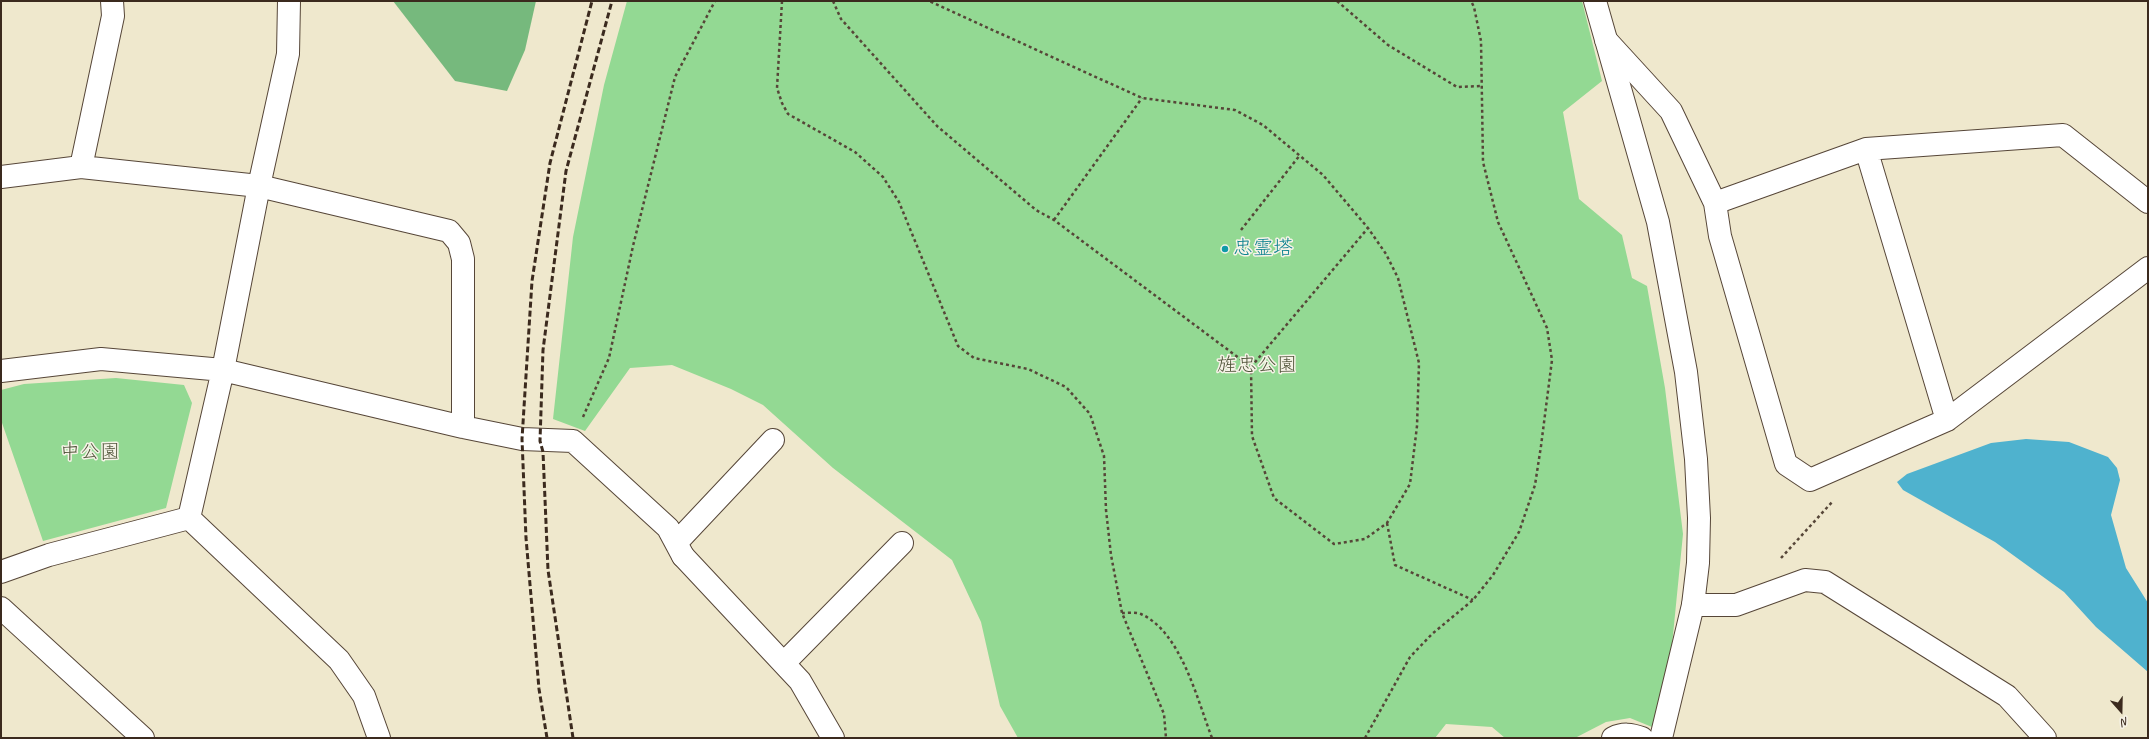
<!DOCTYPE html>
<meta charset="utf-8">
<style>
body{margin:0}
#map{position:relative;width:2149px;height:739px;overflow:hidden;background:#efe8cd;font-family:Caveat,sans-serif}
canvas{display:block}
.frame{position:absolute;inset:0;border:2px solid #3b2a1e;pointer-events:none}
.north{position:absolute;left:2101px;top:691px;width:40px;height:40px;-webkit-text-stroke:3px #f7f3e8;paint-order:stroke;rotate:160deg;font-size:11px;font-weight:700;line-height:16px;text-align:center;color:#3b2a1e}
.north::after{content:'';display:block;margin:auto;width:14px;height:18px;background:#3b2a1e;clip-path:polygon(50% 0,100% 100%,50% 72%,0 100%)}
</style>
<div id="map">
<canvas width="2149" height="739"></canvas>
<div class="frame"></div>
<div class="north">N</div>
</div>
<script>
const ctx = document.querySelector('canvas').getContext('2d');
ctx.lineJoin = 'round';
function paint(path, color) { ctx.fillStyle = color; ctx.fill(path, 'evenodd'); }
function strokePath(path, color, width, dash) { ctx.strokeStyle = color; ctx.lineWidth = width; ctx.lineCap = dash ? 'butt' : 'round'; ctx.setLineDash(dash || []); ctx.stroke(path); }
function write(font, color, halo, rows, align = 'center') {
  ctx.font = font + ' Caveat,"Klee One",sans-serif'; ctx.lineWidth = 3; ctx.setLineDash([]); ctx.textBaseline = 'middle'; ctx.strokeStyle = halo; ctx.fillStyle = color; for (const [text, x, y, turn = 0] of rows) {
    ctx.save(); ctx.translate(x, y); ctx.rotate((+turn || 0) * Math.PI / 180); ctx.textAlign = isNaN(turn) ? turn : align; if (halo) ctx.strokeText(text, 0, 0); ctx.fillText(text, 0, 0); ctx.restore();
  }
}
const green = new Path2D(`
 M627 1H1582L1602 81 1563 112 1579 199 1622 235 1632 278 1647 286 1665 388 1683 534 1671 655 1652 727 1630 718 1606 722 1575 738H1505L1492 727 1446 724 1435 738H1018L1000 706 981 622 952 560 833 468 763 405 731 389 672 365 630 368 585 431 553 419 573 237 604 85Z
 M116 378 184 385 192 403 166 508 43 541 1 420V390L24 384Z`);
const forest = new Path2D(`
 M393 1H536L525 50 507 91 455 81Z`);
const water = new Path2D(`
 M2026 439 2069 442 2108 457 2117 468 2120 480 2111 515 2126 568 2148 603V672L2096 627 2064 592 1995 542 1903 490 1897 482 1907 474 1991 443Z`);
const path = new Path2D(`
 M782 1 777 88 782 103 788 114 855 152 883 177 899 202 958 346 974 358 1028 369 1066 387 1090 414 1104 456 1106 510 1111 555 1122 613 1164 714 1166 738
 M833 1 841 19 937 126 1036 210 1054 220 1251 367 1252 436 1274 498 1334 544 1365 539 1387 523 1410 484 1417 426 1419 363 1398 278 1386 254 1368 228 1323 175 1263 125 1235 110 1142 98 929 1
 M1337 1 1388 45 1457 87 1482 86
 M1054 220 1142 98
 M1241 230 1300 155
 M1251 367 1368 228
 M583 417 609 358 633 246 675 77 715 1
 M1387 523 1395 565 1473 600
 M1781 558 1833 501
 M1122 613C1128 613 1136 612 1141 614 1181 632 1197 699 1212 738
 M1365 738 1410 657 1432 634 1473 600 1493 575 1519 532 1535 485 1541 446 1552 360 1547 328 1498 222 1483 162 1481 41 1474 7 1471 1`);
const minor = new Path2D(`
 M1606 40 1671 111 1715 203 1720 236 1786 464 1810 480 1947 420 2148 268
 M1866 149 1947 420
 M81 167 113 16 112 1
 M1 177 81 167 259 186 449 231 459 243 463 259V427
 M1715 203 1866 149 2063 135 2148 202
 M1 371 101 359 223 370 463 427 522 439 573 441 668 528 683 556
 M189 518 223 370 259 186 288 54 289 1
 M189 518 339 660 364 696 379 738
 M676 543 773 440
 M1 572 49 555 189 518
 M1693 605H1736L1805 580 1825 582 2007 696 2045 738
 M1 608 143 738
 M784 663 902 543
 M1613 738C1623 733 1631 734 1642 738`);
const tertiary = new Path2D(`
 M1595 1 1658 222 1686 372 1696 459 1699 518 1698 563 1693 605 1661 738
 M683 556 800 681 833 738`);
const rail = new Path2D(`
 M547 738 539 689 526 538 522 439 532 281 550 163 592 1
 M573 738 548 570 543 452 540 441 543 350 566 171 612 1`);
const markers = [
 [1225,249,4,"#0f9aa8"]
];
const cultureNames = [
 ["忠霊塔",1233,249]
];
const parkNames = [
 ["旌忠公園",1257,366],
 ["中公園",90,453]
];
paint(green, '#93d993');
paint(forest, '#76b97d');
paint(water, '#4fb2ce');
strokePath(minor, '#564638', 24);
strokePath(tertiary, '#564638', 24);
strokePath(path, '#564638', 2.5, [3, 3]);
strokePath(minor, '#fff', 22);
strokePath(tertiary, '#fff', 22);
strokePath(rail, '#3b2a1e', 3, [6, 3]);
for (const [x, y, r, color] of markers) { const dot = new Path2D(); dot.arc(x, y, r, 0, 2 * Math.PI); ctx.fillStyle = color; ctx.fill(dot); strokePath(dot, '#f7f3e8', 1.5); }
write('20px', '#0d838f', '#f7f3e8', cultureNames, 'left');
write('20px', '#51563b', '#f7f3e8', parkNames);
</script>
